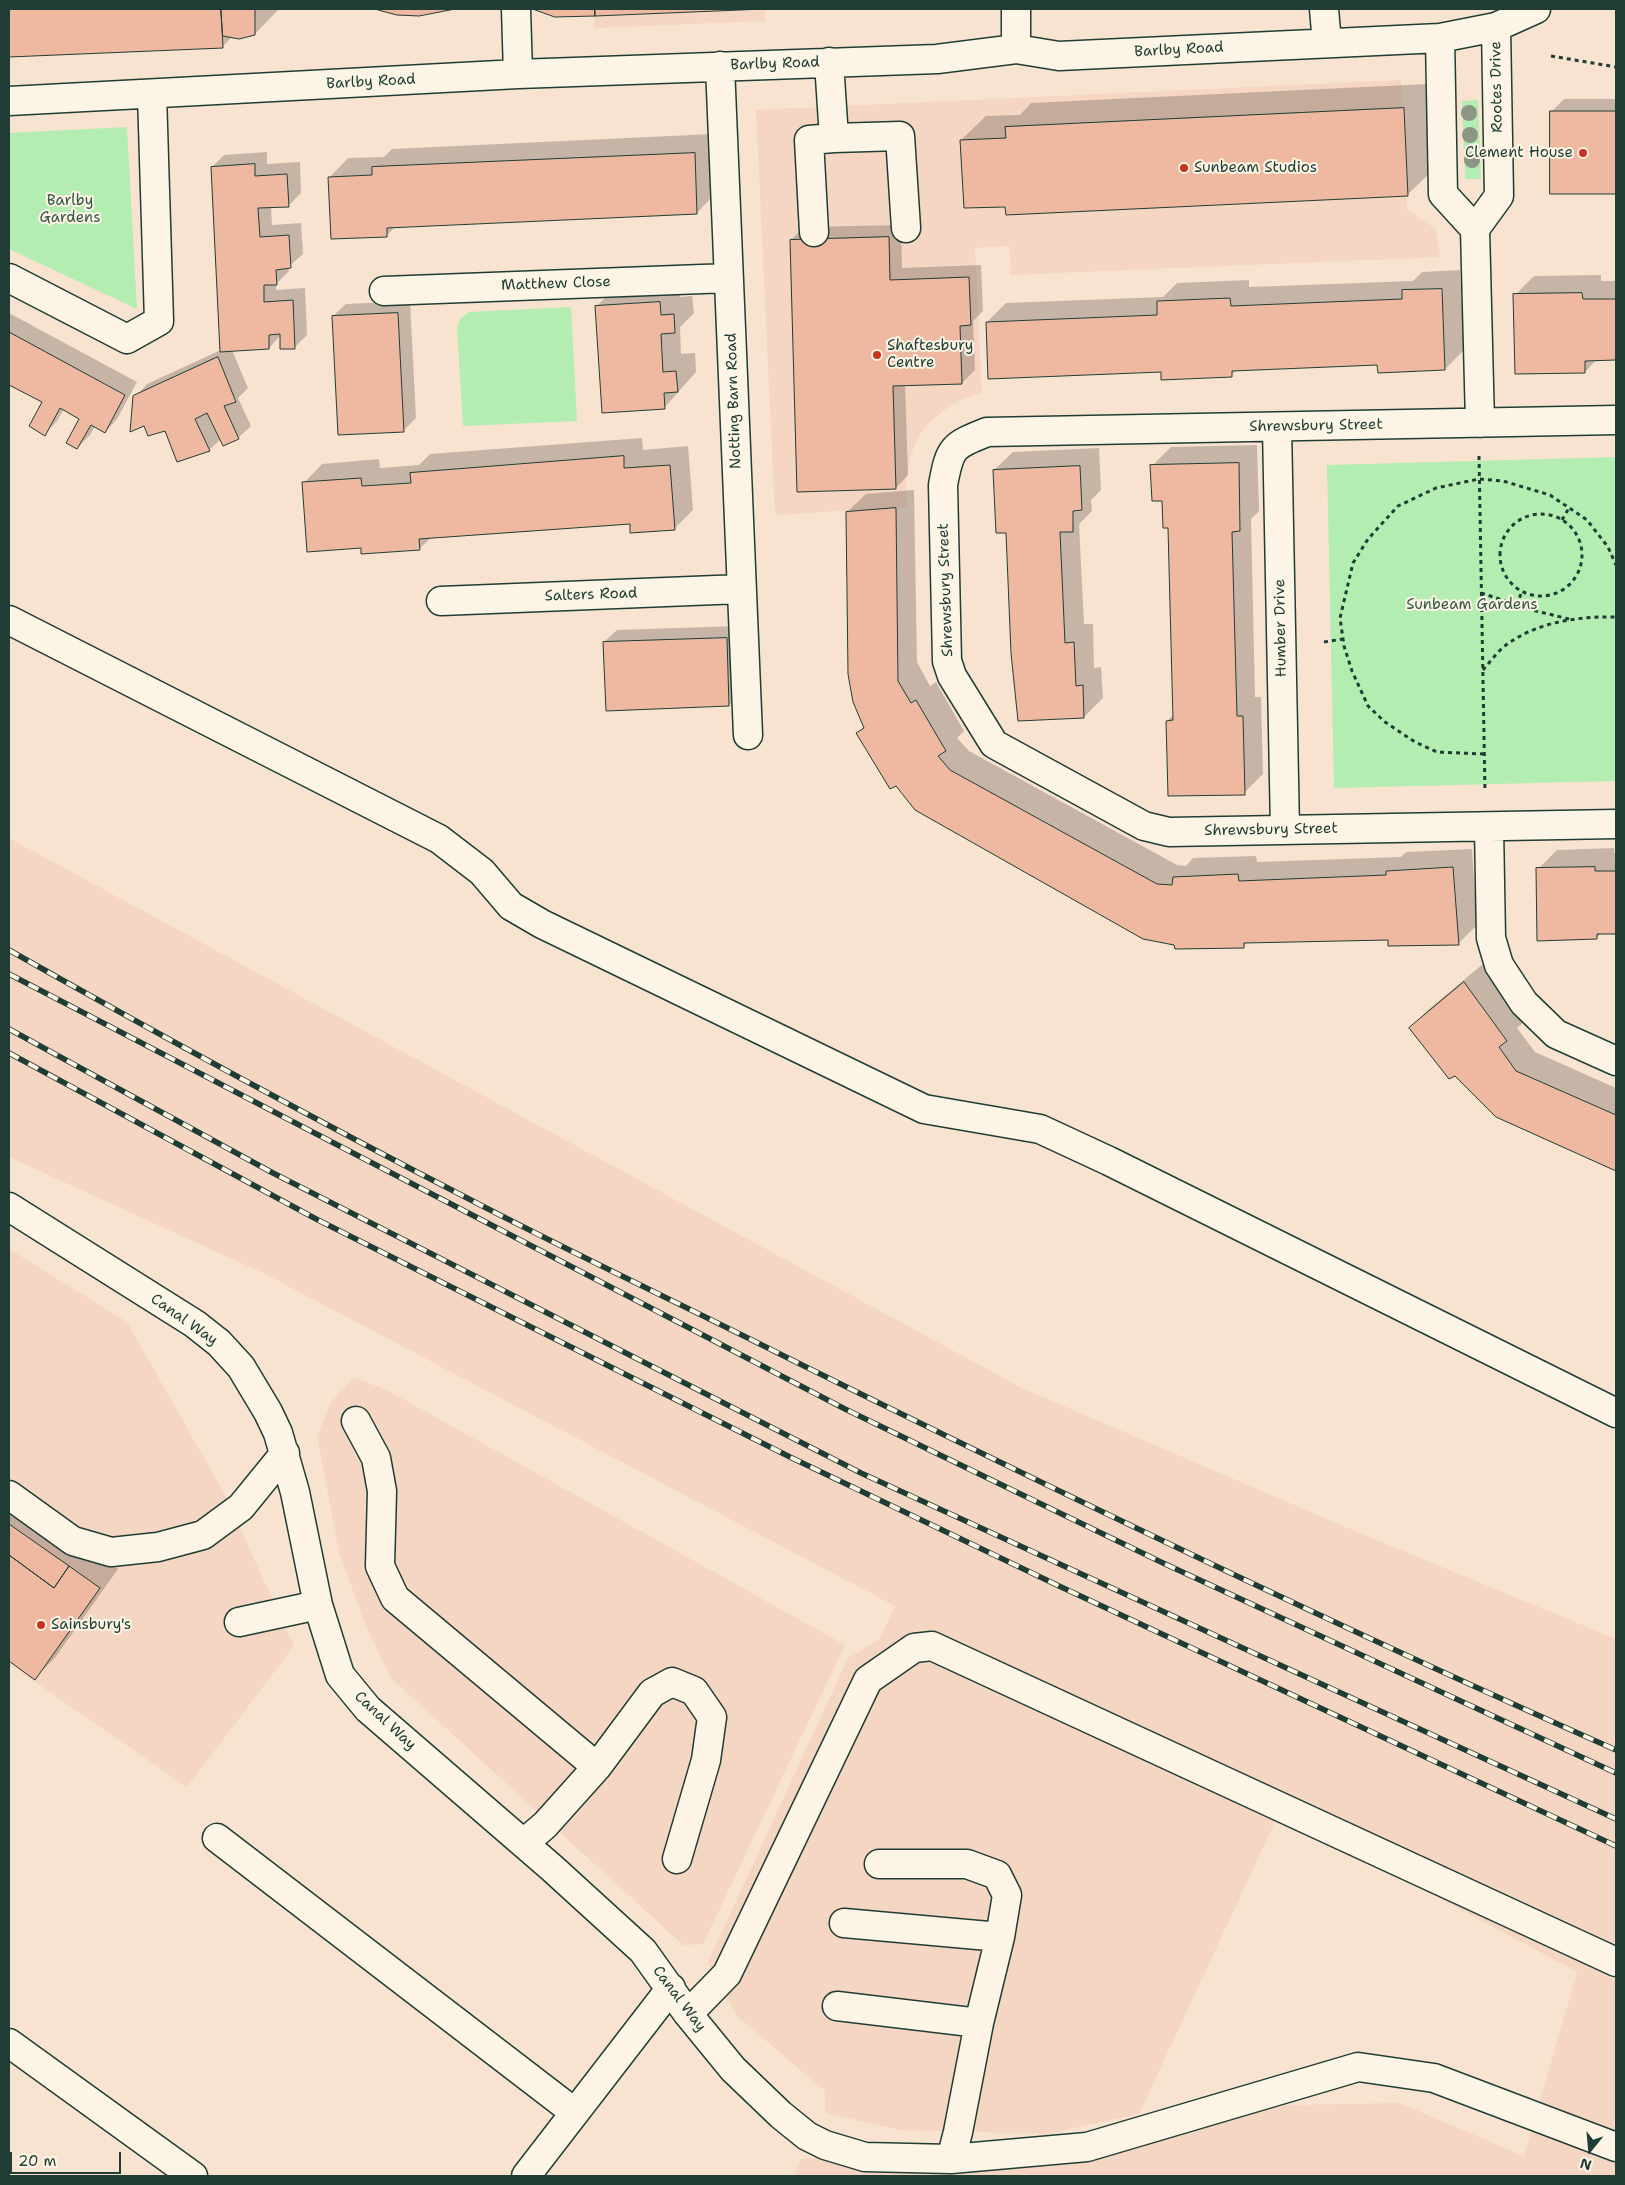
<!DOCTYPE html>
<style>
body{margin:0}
#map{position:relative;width:1625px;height:2185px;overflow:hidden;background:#f8e3d0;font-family:"Shantell Sans",sans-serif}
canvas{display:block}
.frame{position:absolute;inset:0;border:10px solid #1f3d34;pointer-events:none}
.north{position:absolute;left:1565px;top:2125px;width:50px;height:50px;-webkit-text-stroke:4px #fcf5e5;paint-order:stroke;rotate:197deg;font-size:14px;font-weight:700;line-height:20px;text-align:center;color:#1f3d34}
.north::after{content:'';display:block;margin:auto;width:18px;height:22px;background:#1f3d34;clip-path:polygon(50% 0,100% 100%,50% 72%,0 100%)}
.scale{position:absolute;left:10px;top:2152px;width:111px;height:22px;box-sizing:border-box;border:2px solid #1f3d34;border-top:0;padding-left:6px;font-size:15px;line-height:18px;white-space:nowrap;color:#1f3d34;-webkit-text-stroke:4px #fcf5e5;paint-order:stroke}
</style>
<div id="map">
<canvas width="1625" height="2185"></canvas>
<div class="frame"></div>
<div class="north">N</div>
<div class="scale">20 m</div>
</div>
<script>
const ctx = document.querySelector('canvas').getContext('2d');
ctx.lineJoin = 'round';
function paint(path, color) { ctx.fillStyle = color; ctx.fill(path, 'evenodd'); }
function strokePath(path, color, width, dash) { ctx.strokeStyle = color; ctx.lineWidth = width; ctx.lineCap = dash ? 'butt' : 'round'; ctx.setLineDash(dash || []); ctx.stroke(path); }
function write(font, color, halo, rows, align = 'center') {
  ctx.font = font + ' "Shantell Sans",sans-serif'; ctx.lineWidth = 4; ctx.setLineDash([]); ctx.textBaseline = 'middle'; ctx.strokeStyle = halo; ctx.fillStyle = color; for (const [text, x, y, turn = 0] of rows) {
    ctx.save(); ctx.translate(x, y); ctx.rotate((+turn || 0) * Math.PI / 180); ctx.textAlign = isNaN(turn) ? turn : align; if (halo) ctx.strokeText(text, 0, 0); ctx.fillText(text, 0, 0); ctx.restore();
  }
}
const built = new Path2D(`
 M594 9H765V21L595 28Z
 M1401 80 1407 209 1436 229 1440 257 1011 275 1009 246 975 248 982 393 960 400 943 411 927 425 917 439 910 458 906 481 907 507 775 515 756 110Z
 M9 838 1022 1388 1348 1528 1616 1639V2176H794L801 2159 1087 2147 1099 2152 1286 2105 1400 2103 1524 2156 1577 1972 958 1640 946 1661 1275 1822 1139 2114 1047 2134 900 2130 825 2113V2091L737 2016 708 1962 848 1658 880 1639 895 1606 267 1275 9 1157Z
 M9 1249 127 1322 224 1493 294 1646 187 1787 12 1666 9 1669Z
 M354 1378 385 1389 845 1645 703 1944 683 1945 391 1678 365 1624 339 1552 317 1436 331 1402Z`);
const green = new Path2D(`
 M1478 100 1481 179H1465L1462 101Z
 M127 127 137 309 9 249V133Z
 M571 307 577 421 463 426 457 327 460 319 469 312Z
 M1616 457V781L1334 788 1327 465Z`);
const shadow = new Path2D(`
 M9 9H279L255 34 232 37 223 46 9 56Z
 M378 9H450L437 12 397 14Z
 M538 9H743L555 15Z
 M1428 84 1432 171 1407 195 1007 206 961 140 986 116 1020 115 1031 103Z
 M1564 99H1616V193H1551V112Z
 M713 134 715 194 697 213 395 227 386 236 330 177 348 158 384 157 392 149Z
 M267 152V164L300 162 301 193 288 206H271L272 225 301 223 303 254 288 267 289 271 276 284V290L305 288 307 335 295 347 281 335 269 348 232 350 248 388 238 398 251 426 238 438 221 439 209 450 166 429 135 397 147 384 221 350 212 167 224 155Z
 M901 225 902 268 981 265 983 311 973 321 975 370 962 383 905 385 908 475 896 488 791 240 804 227Z
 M1460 270 1464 350 1445 369 1379 363 1238 369 1231 375 1162 371 987 322 1006 303 1163 297 1177 283 1249 280V287L1413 281 1422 272Z
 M1601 275V281H1616V359H1597L1585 372 1515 295 1534 276Z
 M679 283 680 297 692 296 694 313 680 327 681 354 695 353 696 372 664 408 597 306 615 287Z
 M410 301 416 418 403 431 333 316 346 304Z
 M9 313 137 382 117 419 105 432 95 426 90 435 77 448 81 418 64 409 57 421 45 434 43 402 11 384 9 389Z
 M642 438 643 450 688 446 693 510 675 528 631 522 432 537 419 549 362 546 304 483 322 464 379 459 380 468 419 465 430 454Z
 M1257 445 1259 511 1251 519 1255 697H1261L1263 774 1244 793 1167 721 1174 714 1169 527 1152 466 1171 447Z
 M1099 448 1101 490 1091 500 1092 511 1079 524 1084 624H1093L1094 668 1101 667 1103 698 1084 717 1007 532 994 470 1013 452Z
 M914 490 917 662 930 686 936 682 964 731 957 738 969 751 1177 865 1186 866 1193 858 1256 856 1257 862 1401 857 1406 852 1472 849 1477 925 1458 944 1389 939 1248 941 1243 947 1175 944 858 734 865 726 847 512 866 494Z
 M739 626 741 692 729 705 604 642 617 630Z
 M1614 848V853H1616V932L1602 933 1596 938 1538 869 1557 850Z
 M1483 964 1525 1021 1517 1028 1535 1052 1616 1088V1170L1496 1116 1410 1028 1429 1009Z
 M9 1503 89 1548 118 1569 54 1659 35 1678 9 1661Z`);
const building = new Path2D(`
 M9 9H221L223 48 9 57Z
 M221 9H255V35L239 39 223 36Z
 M375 9H455L419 16 397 15Z
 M533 9H595V16L555 17Z
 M595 9H764L595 16Z
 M1404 108 1408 196 1006 215 1005 207 964 208 960 140 1006 138 1005 127Z
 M1550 111H1616V194H1550Z
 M695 153 697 214 387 228V237L331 239 328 177 372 175V167Z
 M255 164V176L287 174 289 207 258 208 260 237 289 235 291 268 276 270 277 285H264V302L293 300 295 349H280V334L269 335V349L220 352 211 167Z
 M889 237 890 280 969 277 971 325 960 326 962 384 893 386 896 489 797 492 790 240Z
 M1442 289 1445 370 1378 373 1377 365 1232 371V377L1161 380V372L988 379 986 322 1157 315V301L1230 298 1231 306 1402 299V290Z
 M1582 293 1583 299H1616V360L1585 361V373L1515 374 1513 294Z
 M660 302 661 315 674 314 675 333 661 334 663 372 676 371 678 392 664 393 665 409 602 413 595 306Z
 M398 313 404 432 338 435 332 316Z
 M9 332 125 395 105 433 91 425 77 449 66 443 79 419 60 408 45 436 29 426 42 402 9 385Z
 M218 357 236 402 224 406 239 439 223 446 207 413 195 419 210 451 177 462 165 431 148 436 144 426 130 432 133 396Z
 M624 456V468L670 465 675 530 630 533V524L419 539 420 550 361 554V548L307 552 302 482 361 478 362 486 411 483 410 473Z
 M1239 463 1240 531 1232 532 1237 716H1243L1245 795 1168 796 1166 721 1173 720 1168 528H1163L1162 501H1152L1150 465Z
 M1080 466 1082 510 1073 511V532H1060L1065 643 1074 642 1076 686 1083 685 1084 718 1018 721 1011 653 1006 533H996L993 470Z
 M896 508 898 681 911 703 916 700 946 751 938 756 950 770 1157 884 1172 885 1173 877 1238 874 1239 881 1386 875V871L1453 867 1459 945 1388 946V940L1244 943V948L1175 949 1174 945 1143 939 915 810 896 786 890 789 856 733 864 728 853 702 848 674 846 512Z
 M727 638 729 706 606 711 603 642Z
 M1595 867V871H1616V934H1597V939L1537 941 1536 868Z
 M1464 982 1507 1041 1499 1047 1516 1071 1616 1115V1171L1496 1117 1455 1076 1449 1079 1409 1028Z
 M9 1524 69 1566 54 1588 9 1555Z
 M9 1555 54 1588 69 1566 100 1588 35 1680 9 1661Z`);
const path = new Path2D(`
 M1551 56 1616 67
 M1479 456 1485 792
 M1500 555a41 41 0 1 1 82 0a41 41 0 1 1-82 0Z
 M1562 520 1569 508
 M1481 593 1536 611 1569 619
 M1516 605 1522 592
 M1324 642 1343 639
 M1483 670C1490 662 1497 652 1506 645 1537 622 1579 616 1616 617
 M1484 754 1437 752 1415 742 1385 722 1368 706 1352 671 1344 646 1340 618 1353 563 1368 539 1398 506 1436 488 1479 479 1503 481 1550 495 1587 520 1608 547 1616 565`);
const minor = new Path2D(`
 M516 9 518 74
 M1016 9V49
 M1324 9 1327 43
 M1440 38 1443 194 1475 229
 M829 62 834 138 900 136 906 228
 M720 66 748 735
 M9 101 518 74 937 59 1016 49 1059 56 1440 38 1496 27 1536 9
 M814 232 809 140 834 138
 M9 278 127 339 159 321 152 94
 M384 291 729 278
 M1616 420 987 432C952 446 950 447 943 485L947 661 952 676 994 744 1144 826 1169 832 1616 824
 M1480 423 1475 229 1499 196 1496 27
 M1277 427 1285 830
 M441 601 741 589
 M9 620 439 839 482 872 511 906 542 924 924 1109 1040 1129 1109 1161 1616 1413
 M1489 827 1491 938 1499 965 1524 1003 1556 1034 1616 1061
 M9 1207 195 1324 219 1343 241 1367 268 1412 278 1433 295 1492 318 1605 340 1675 368 1709 552 1868 643 1951 688 2014 733 2069 781 2115 807 2136 825 2145 865 2157 951 2159 1087 2147 1358 2067 1434 2078 1616 2147
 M356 1421 376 1458 382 1491 380 1566 395 1598 597 1767 545 1825 524 1843
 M9 1495 73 1541 111 1552 158 1547 203 1535 241 1507 285 1453
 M239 1622 318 1605
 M597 1767 652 1693 672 1682 694 1691 712 1717 706 1760 677 1859
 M217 1838 574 2112
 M879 1864H967L997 1875 1007 1895 1000 1937 979 2023 958 2132 951 2159
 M844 1923 1000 1937
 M837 2006 979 2023
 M688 2014 727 1974 868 1680 914 1648 932 1646 1616 1962
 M9 2043 193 2176
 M526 2176 671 1988`);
const rail = new Path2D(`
 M9 950C161 1036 314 1119 469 1199 576 1255 685 1306 792 1360 1065 1495 1338 1627 1616 1750
 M9 974 845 1409 1163 1563 1616 1773
 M9 1029 273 1173 861 1473 1616 1819
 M9 1053 318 1220 792 1458 1059 1586 1616 1846`);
const trees = [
 [1469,113],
 [1470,135],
 [1472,160]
];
const markers = [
 [1583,153,5,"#c8321e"],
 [1184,168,5,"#c8321e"],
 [877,355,5,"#c8321e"],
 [41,1625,5,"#c8321e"]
];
const streetNames = [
 ["Barlby Road",1179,50,-3],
 ["Barlby Road",775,64,-2],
 ["Barlby Road",371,82,-3],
 ["Rootes Drive",1497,87,-91],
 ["Matthew Close",556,284,-2],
 ["Notting Barn Road",734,401,-92],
 ["Shrewsbury Street",1316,426,-1],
 ["Shrewsbury Street",946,590,-92],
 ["Salters Road",591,595,-2],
 ["Humber Drive",1281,628,-91],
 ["Shrewsbury Street",1271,830,-1],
 ["Canal Way",184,1320,35],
 ["Canal Way",385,1721,43],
 ["Canal Way",679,1999,53]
];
const poiNames = [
 ["Clement House",1573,153,"right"],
 ["Sunbeam Studios",1194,168],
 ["Shaftesbury",887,346],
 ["Centre",887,363],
 ["Sainsbury's",51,1625]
];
const parkNames = [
 ["Barlby",70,201],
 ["Gardens",70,218],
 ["Sunbeam Gardens",1472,605]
];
paint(built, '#f5d6c2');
paint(green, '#b4edb1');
paint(shadow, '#0003');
paint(building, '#eeb9a0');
strokePath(building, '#1f3d34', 1);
strokePath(minor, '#1f3d34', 31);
strokePath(path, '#1f3d34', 3, [4, 4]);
strokePath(minor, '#fcf5e5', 28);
strokePath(rail, '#1f3d34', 5.5);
strokePath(rail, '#fcf5e5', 4, [11]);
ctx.fillStyle = '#8d9685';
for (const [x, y] of trees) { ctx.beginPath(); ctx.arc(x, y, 8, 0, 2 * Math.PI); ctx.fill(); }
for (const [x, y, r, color] of markers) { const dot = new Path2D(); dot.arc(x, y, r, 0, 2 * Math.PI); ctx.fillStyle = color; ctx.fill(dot); strokePath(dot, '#fcf5e5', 2); }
write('15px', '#1f3d34', '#fcf5e5', streetNames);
write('15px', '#1f3d34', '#fcf5e5', poiNames, 'left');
write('15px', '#355747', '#fcf5e5', parkNames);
</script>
